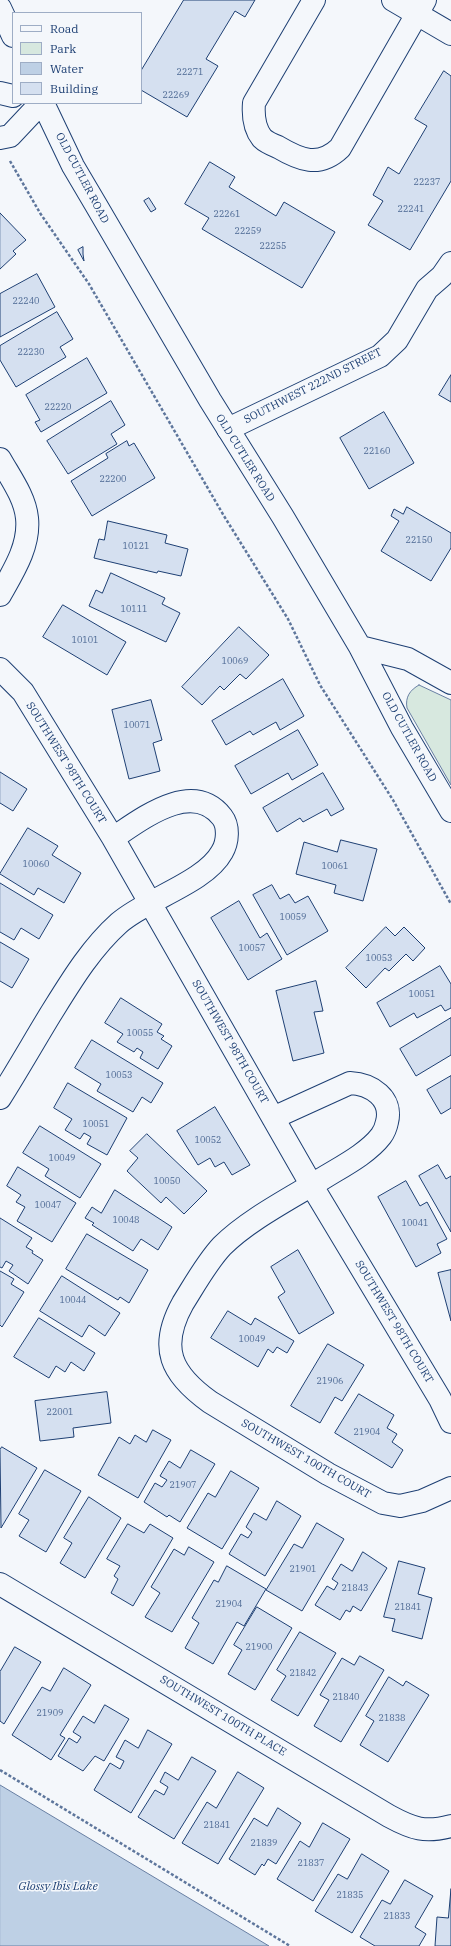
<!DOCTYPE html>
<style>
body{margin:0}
#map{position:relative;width:451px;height:1946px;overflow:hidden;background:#f4f7fb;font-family:"IBM Plex Serif",serif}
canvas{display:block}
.legend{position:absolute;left:12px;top:12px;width:130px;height:92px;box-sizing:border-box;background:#f4f7fb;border:1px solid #9eadc5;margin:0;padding:5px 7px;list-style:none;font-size:12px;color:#1d3f73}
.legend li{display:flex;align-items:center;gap:8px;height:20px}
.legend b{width:20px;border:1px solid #9eadc5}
</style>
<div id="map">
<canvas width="451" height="1946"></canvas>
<ul class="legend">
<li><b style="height:5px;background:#f4f7fb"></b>Road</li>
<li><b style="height:11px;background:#d7e8df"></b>Park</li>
<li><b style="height:11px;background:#bed0e5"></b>Water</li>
<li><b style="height:11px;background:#d5e0f0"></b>Building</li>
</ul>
</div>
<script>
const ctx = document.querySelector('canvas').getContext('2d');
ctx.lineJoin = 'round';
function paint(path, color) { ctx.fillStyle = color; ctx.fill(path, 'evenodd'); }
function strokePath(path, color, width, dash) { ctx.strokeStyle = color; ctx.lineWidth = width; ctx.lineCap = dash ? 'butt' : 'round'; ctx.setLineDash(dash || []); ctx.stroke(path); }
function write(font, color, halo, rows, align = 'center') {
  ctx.font = font + ' "IBM Plex Serif",serif'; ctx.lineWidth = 3; ctx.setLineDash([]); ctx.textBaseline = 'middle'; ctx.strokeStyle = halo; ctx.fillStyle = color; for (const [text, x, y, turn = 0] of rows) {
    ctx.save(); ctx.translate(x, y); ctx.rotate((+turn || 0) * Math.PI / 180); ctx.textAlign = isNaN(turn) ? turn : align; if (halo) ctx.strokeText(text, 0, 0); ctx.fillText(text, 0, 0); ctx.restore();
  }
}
const green = new Path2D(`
 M419 685 451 700V785L407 708C405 697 410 690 419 685Z`);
const water = new Path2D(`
 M0 1785 269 1946H0Z`);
const building = new Path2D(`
 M184 0H255L245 17 235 11 206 59 218 66 187 117 141 90V71Z
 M444 71 451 76V181L410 250 368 225 383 201 373 195 388 167 399 174 427 126 415 119Z
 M210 162 235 177 229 187 276 216 284 202 335 232 302 288 202 229 209 218 185 204Z
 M149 198 156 209 151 212 144 201Z
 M0 213 26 240 13 251 16 254 0 269Z
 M83 247V254L84 261 78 250Z
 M37 274 55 307 0 337V294Z
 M57 312 73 339 60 347 66 357 16 387 0 360V346Z
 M87 358 107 393 41 432 35 422 40 420 26 395Z
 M451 375V402L439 395Z
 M111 401 125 425 111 434 117 444 68 474 47 441Z
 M384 412 414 463 369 489 340 438Z
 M127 441 129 446 134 443 155 478 92 516 71 481 108 458 106 454Z
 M407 507 451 533V548L431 581 381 551 399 521 391 516 394 509 403 514Z
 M108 521 167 535 165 543 188 549 181 576 158 571 157 573 94 558 99 539 104 540Z
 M111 573 165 598 162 604 180 613 166 642 89 606 96 590 102 593Z
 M63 605 126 642 107 675 43 637Z
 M239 627 269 655 246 679 240 674 224 690 220 686 202 705 182 687Z
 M283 679 304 716 280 730 276 722 253 735 250 731 226 745 212 721Z
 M151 700 162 740 153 743 160 771 129 779 112 710Z
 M298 730 318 765 292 780 288 773 251 794 235 766Z
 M0 772 27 789 13 811 0 803Z
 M323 773 344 809 331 816 327 809 303 822 300 818 277 832 263 808Z
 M28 828 58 846 52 855 81 873 64 903 38 888 34 895 0 874Z
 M341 840 377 849 363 901 334 893 336 885 296 874 304 842 337 852Z
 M0 883 53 915 39 939 21 928 14 940 0 932Z
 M272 885 280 899 289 894 295 903 308 896 328 931 287 955 253 895Z
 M239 901 260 938 267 933 282 959 248 980 211 918Z
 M386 927 395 936 404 927 425 948 413 961 406 954 389 971 385 968 366 988 346 968Z
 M0 942 29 959 12 988 0 981Z
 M440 966 451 984V1008L445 1011 441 1005 417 1018 414 1013 390 1027 377 1003Z
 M316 981 323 1011 314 1012 324 1053 293 1061 276 991Z
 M121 998 162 1024 157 1032 164 1036 161 1039 172 1046 158 1069 140 1058 143 1052 137 1048 134 1052 117 1042 123 1034 105 1023Z
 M451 1018V1055L416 1076 400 1049Z
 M92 1040 163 1083 151 1103 142 1097 133 1112 97 1091 101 1084 75 1068Z
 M451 1076V1108L441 1114 427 1090Z
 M68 1083 127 1118 107 1155 87 1144 91 1137 84 1133 80 1139 65 1130 72 1119 54 1108Z
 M215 1107 250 1165 232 1175 224 1162 215 1167 210 1158 198 1165 177 1131Z
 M40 1126 101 1164 80 1198 45 1176 49 1169 23 1153Z
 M147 1134 207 1191 184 1214 166 1197 161 1203 127 1171 138 1158 130 1151Z
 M438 1165 446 1179 451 1176V1232L419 1176Z
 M18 1167 76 1203 52 1242 17 1221 25 1207 16 1202 21 1195 7 1186Z
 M406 1181 420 1206 427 1202 447 1239 437 1244 441 1253 416 1267 378 1197Z
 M115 1190 172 1227 158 1250 141 1239 133 1251 92 1225 94 1223 85 1218 92 1207 101 1213Z
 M0 1218 32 1238 26 1247 33 1251 32 1253 43 1260 28 1284 9 1271 13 1265 6 1261 2 1268 0 1267Z
 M87 1234 148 1270 129 1303 120 1297 118 1300 66 1269Z
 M298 1250 334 1313 299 1334 278 1297 285 1292 271 1267Z
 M451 1270V1321L438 1273Z
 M0 1271 14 1279 11 1284 24 1292 2 1327 0 1325Z
 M62 1276 120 1313 105 1336 89 1325 82 1337 40 1311Z
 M228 1311 251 1325 255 1318 294 1341 287 1353 277 1347 273 1353 268 1349 258 1367 211 1338Z
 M39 1318 95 1353 84 1371 71 1362 65 1372 56 1366 49 1378 14 1357Z
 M328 1344 364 1365 342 1401 335 1397 320 1423 291 1406Z
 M107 1392 111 1423 73 1428 74 1437 40 1441 35 1401Z
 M359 1394 394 1415 387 1428 397 1434 392 1442 403 1450 392 1468 335 1433Z
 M153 1430 171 1440 138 1498 98 1475 119 1437 130 1444 135 1435 146 1442Z
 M2 1447 37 1468 1 1528 0 1450Z
 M191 1450 215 1464 180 1522 169 1515 167 1517 144 1502 155 1483 162 1487 167 1480 160 1476 169 1461 180 1468Z
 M45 1470 81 1491 46 1552 19 1536 29 1520 19 1514Z
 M231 1471 259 1488 222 1549 187 1528 208 1493 215 1497Z
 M89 1497 121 1518 85 1578 60 1563 72 1543 64 1538Z
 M277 1501 301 1516 265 1576 229 1554 241 1534 248 1538 252 1532 246 1527 254 1513 266 1520Z
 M317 1523 344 1539 302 1611 266 1590 294 1544 302 1548Z
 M128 1524 144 1533 150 1524 173 1538 133 1606 111 1593 118 1579 114 1576 120 1566 107 1559Z
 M189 1547 214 1562 172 1632 145 1617 160 1593 151 1587 174 1549 184 1555Z
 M363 1552 387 1568 361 1611 353 1606 350 1612 346 1610 340 1620 315 1605 327 1586 334 1590 338 1583 332 1579 341 1564 352 1571Z
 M399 1561 425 1568 418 1594 432 1598 422 1639 392 1631 395 1619 384 1617Z
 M227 1566 266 1589 244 1626 237 1622 213 1664 185 1648 199 1623 192 1618 214 1580 218 1582Z
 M257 1607 292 1628 255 1690 228 1674 242 1650 234 1645Z
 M300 1632 336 1653 298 1716 271 1700 286 1676 277 1670Z
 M15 1647 41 1662 4 1724 0 1721V1672Z
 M360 1656 384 1670 341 1742 314 1726 329 1700 320 1695 342 1658 354 1665Z
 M64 1668 91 1685 60 1735 65 1738 51 1760 12 1735 42 1687 50 1691Z
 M389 1677 403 1686 406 1681 429 1695 388 1762 360 1745 374 1721 366 1716Z
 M105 1705 129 1719 104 1761 95 1756 83 1771 58 1756 69 1738 77 1743 81 1737 73 1732 83 1716 94 1723Z
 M148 1730 172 1744 131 1813 94 1790 110 1763 120 1769 124 1761 116 1757 125 1740 138 1748Z
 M192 1757 216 1771 174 1839 138 1817 155 1790 164 1795 168 1787 160 1782 165 1772 178 1780Z
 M238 1772 264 1788 218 1864 182 1843 207 1802 216 1808Z
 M278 1808 301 1823 276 1864 268 1859 264 1866 262 1864 255 1875 229 1859 254 1818 267 1826Z
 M323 1823 350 1839 313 1901 277 1879 300 1841 309 1847Z
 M362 1854 389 1871 352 1933 315 1911 338 1874 347 1879Z
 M405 1880 433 1896 415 1927 426 1934 419 1946H375L360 1937 382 1900 390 1904Z
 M451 1889V1946H435L437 1917 448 1918Z`);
const path = new Path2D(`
 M10 161 40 213 89 284 224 516 288 619 320 685 393 800 451 904
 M0 1770 290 1946`);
const street = new Path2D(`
 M314 0 254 103C253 115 254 128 262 138 266 142 273 145 278 147 300 160 319 168 340 148L425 0
 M393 0 451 34
 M228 429 380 356 397 340 427 289 442 276 451 263
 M0 459C10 477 25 497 27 518 30 546 13 572 0 595
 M0 669 23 692 113 838 312 1186 440 1399 451 1422
 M0 1098C17 1071 33 1043 50 1015 70 983 90 949 119 923 146 899 205 883 222 852 228 842 229 826 222 817 192 779 142 819 113 838
 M273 1118 350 1083C371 1084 393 1098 387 1122 386 1127 384 1132 381 1136 368 1153 343 1166 325 1177 293 1197 249 1219 222 1246 207 1262 195 1284 183 1303 158 1348 171 1374 210 1402L328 1474 383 1503 400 1506 422 1501 451 1488
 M0 1584 389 1816C413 1829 425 1833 451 1826`);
const secondary = new Path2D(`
 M0 8 13 36
 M0 93 13 96
 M43 103 73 166 96 205 210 400 283 517 360 647 402 728 451 811
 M0 138 10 136 41 103
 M360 647 408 659 451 683`);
const numberNames = [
 ["22271",190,72],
 ["22269",176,95],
 ["22237",427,182],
 ["22241",411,209],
 ["22261",227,214],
 ["22259",248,231],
 ["22255",273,246],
 ["22240",26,301],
 ["22230",31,352],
 ["22220",58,407],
 ["22160",377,451],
 ["22200",113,479],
 ["22150",419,540],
 ["10121",136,546],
 ["10111",134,609],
 ["10101",85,640],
 ["10069",235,661],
 ["10071",137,725],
 ["10060",36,864],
 ["10061",335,866],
 ["10059",293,917],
 ["10057",252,948],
 ["10053",379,958],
 ["10051",422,994],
 ["10055",140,1033],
 ["10053",119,1075],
 ["10051",96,1124],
 ["10052",208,1140],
 ["10049",62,1158],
 ["10050",167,1181],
 ["10047",48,1205],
 ["10048",126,1220],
 ["10041",415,1223],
 ["10044",73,1300],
 ["10049",252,1339],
 ["21906",330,1381],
 ["22001",60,1412],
 ["21904",367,1432],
 ["21907",183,1485],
 ["21901",303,1569],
 ["21843",355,1588],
 ["21904",229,1604],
 ["21841",408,1607],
 ["21900",259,1647],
 ["21842",303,1673],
 ["21840",346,1697],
 ["21909",50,1713],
 ["21838",392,1718],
 ["21841",217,1825],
 ["21839",264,1843],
 ["21837",311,1863],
 ["21835",350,1895],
 ["21833",397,1916]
];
const streetNames = [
 ["OLD CUTLER ROAD",82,178,62],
 ["SOUTHWEST 222ND STREET",313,386,-27],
 ["OLD CUTLER ROAD",245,458,58],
 ["OLD CUTLER ROAD",409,737,61],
 ["SOUTHWEST 98TH COURT",66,763,58],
 ["SOUTHWEST 98TH COURT",230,1042,60],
 ["SOUTHWEST 98TH COURT",394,1322,59],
 ["SOUTHWEST 100TH COURT",306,1459,30],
 ["SOUTHWEST 100TH PLACE",223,1716,31]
];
const waterNames = [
 ["Glossy Ibis Lake",58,1887]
];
paint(green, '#d7e8df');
strokePath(green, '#687fa3', 1);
paint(water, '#bed0e5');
strokePath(water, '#687fa3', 1);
paint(building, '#d5e0f0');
strokePath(building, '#1d3f73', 1);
strokePath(street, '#1d3f73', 24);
strokePath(secondary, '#1d3f73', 24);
strokePath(path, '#5e769c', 2.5, [3, 2]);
strokePath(street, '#f4f7fb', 22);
strokePath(secondary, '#f4f7fb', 22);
write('9px', '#4b6792', null, numberNames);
write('11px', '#1d3f73', '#f4f7fb', streetNames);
write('italic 12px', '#1d3f73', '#f4f7fb', waterNames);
</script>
